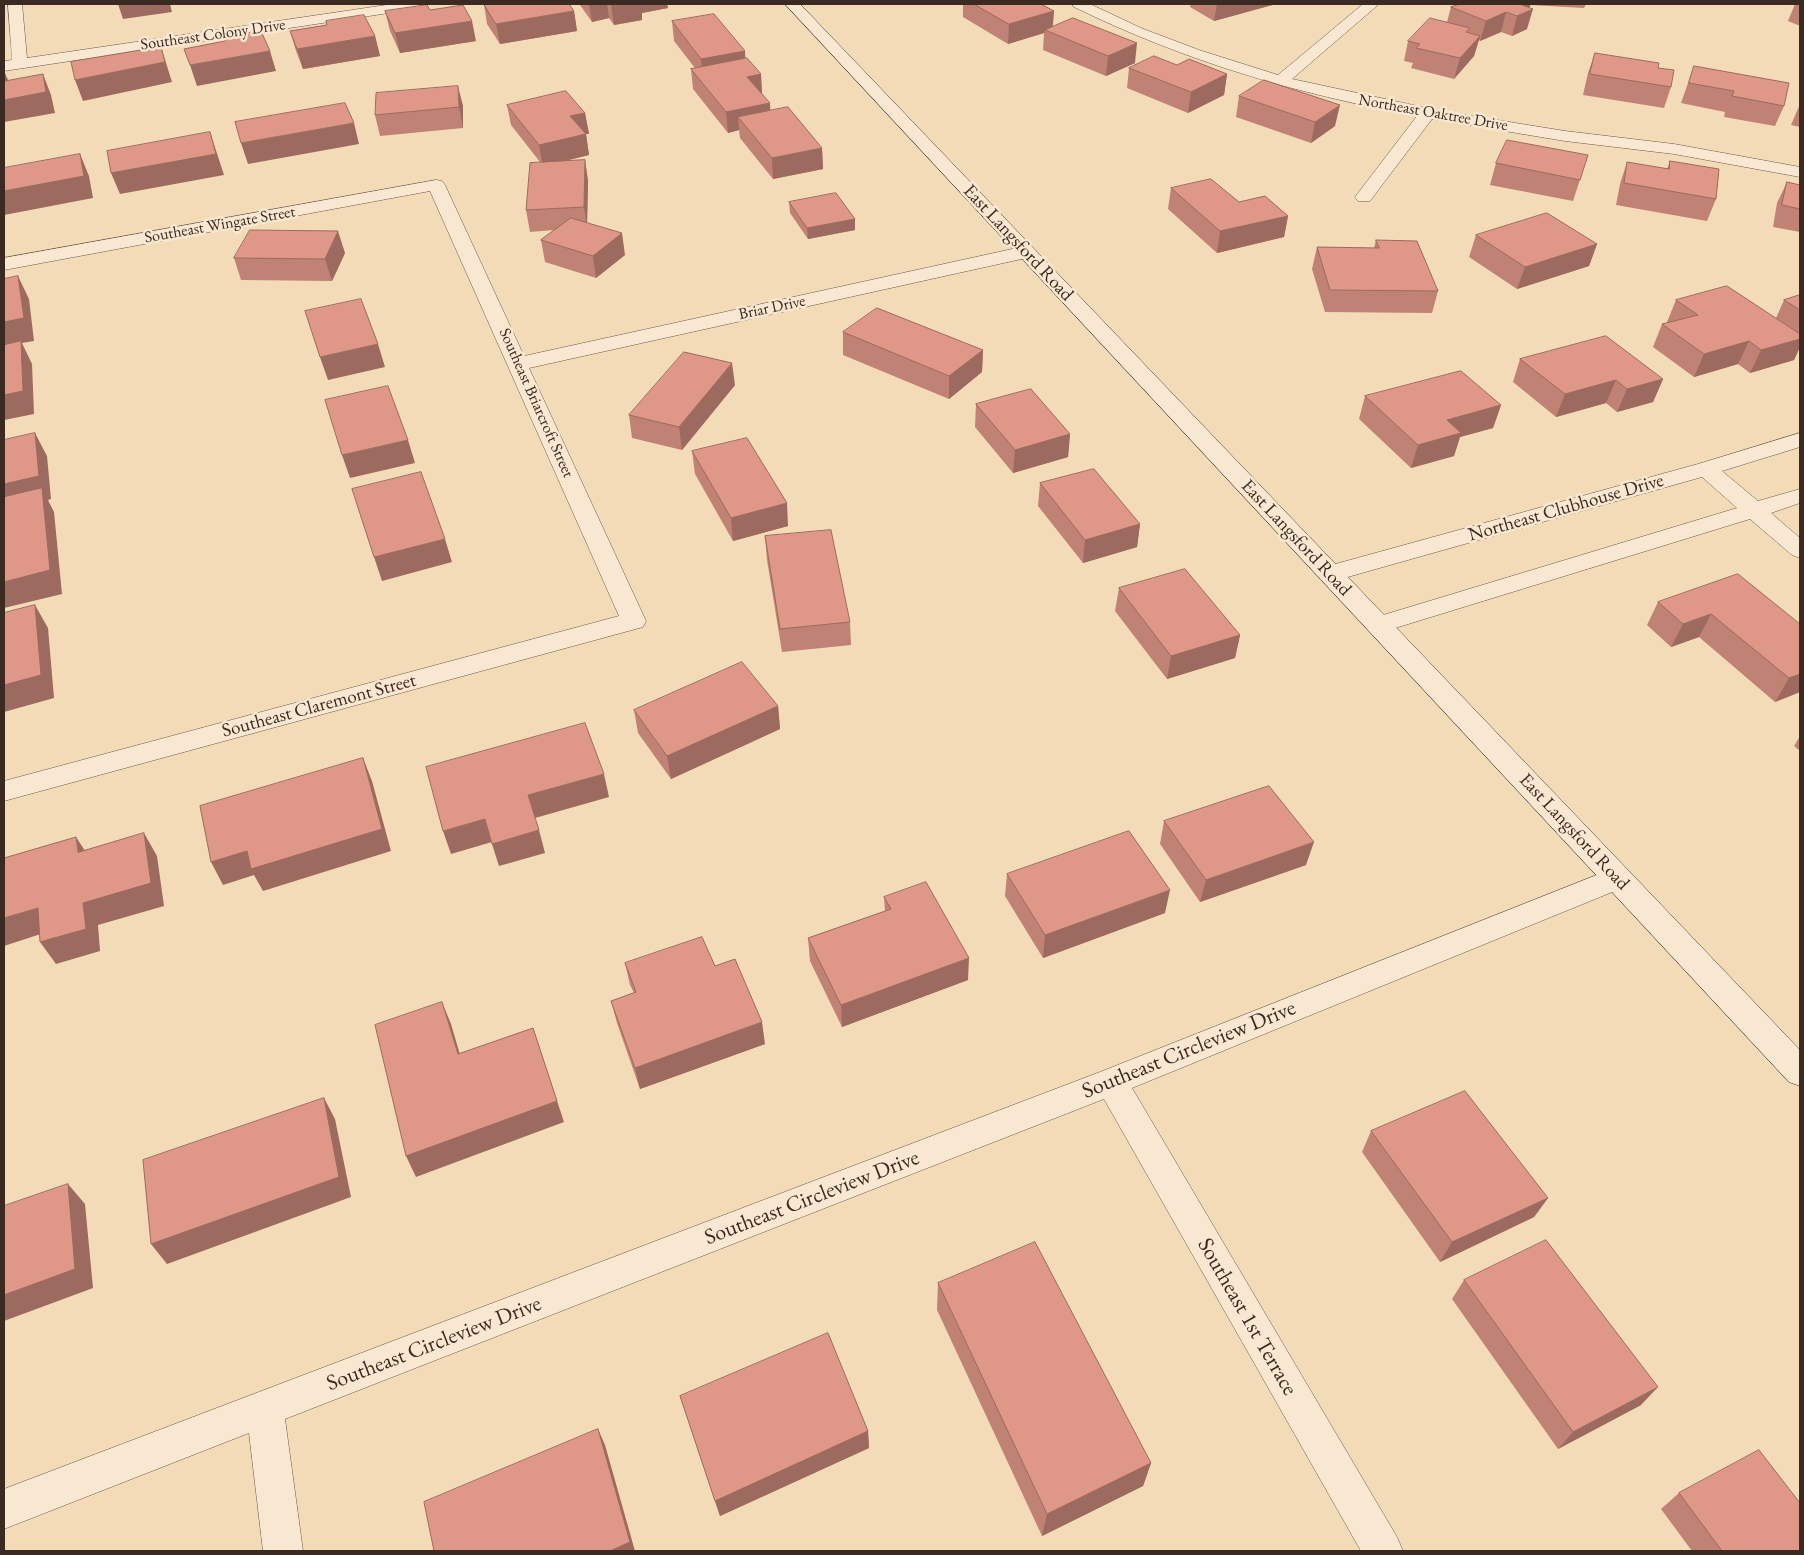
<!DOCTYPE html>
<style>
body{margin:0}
#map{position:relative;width:1804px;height:1555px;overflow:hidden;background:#f4dbb8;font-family:"EB Garamond",serif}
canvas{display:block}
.frame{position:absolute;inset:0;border:5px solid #3b2a21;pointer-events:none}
</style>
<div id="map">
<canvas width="1804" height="1555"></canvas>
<div class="frame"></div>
</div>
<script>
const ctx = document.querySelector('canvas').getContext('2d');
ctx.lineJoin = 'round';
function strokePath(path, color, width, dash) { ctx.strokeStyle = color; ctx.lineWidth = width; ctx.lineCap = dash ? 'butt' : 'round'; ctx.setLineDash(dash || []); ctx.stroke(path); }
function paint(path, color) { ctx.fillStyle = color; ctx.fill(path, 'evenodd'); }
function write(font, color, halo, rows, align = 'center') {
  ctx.font = font + ' "EB Garamond",serif'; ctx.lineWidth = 5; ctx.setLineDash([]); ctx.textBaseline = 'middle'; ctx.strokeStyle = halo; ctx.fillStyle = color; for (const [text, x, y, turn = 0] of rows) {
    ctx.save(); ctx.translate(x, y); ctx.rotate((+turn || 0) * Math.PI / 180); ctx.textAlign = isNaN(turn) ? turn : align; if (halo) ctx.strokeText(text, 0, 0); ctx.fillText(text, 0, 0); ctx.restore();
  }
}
const street = new Path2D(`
 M8 4H22L27 58 393 4H429L422 8 4 71V61L12 60Z
 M1072 4H1090L1141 28 1199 50 1278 75 1363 4H1379L1292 79 1441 111 1565 131 1674 144 1800 167V177L1674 154 1565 141 1432 119 1370 201H1358L1355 197 1417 116C1294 93 1187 62 1074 7Z
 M436 180 442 181 445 185 524 356 1026 246 1033 248 1035 252 1033 256 1026 258 529 368 646 621 643 627 4 801V781L619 616 430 191 4 270V258Z
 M1800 433V447L1722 471 1758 501 1800 489V503L1771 513 1800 538V558L1792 555 1750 519 1379 633 1370 631 1366 625 1370 619 1737 508 1702 477 1330 582 1321 580 1318 574 1321 568 1698 464Z
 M1617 867 1627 870 1632 878 1627 886 1132 1088 1397 1537 1403 1551H1361L1104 1099 285 1419 303 1551H263L249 1433 4 1529V1489L1100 1072Z`);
const secondary = new Path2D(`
 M785 4H800L1800 1050V1086L1789 1082Z`);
const wall = new Path2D(`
 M484 4 574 11 577 31 500 44 487 24Z
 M579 4H667L668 8 642 13V20L614 25 609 18 592 22 580 5Z
 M963 4H1041L1054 11 1053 27 1135 63 1106 76 1043 50 1044 33 1008 44 963 17Z
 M1191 4H1276L1214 21 1190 7Z
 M1460 4H1586L1584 8 1530 5 1527 29 1512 36 1501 32 1480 41 1479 40 1474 56 1454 79 1411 68 1413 63 1404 61 1408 41 1447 22 1451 7Z
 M1795 4H1800V26L1788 21Z
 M430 10 476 41 400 53 390 31 385 11Z
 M326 21 375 36 380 56 303 69 296 51 290 31 327 25Z
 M672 21 745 51V59L761 74 762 95 770 111 822 148 823 169 773 179 740 138 739 130 728 133 693 89 691 69 695 68 674 41Z
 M1595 53 1658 68 1671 87 1664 108 1583 95 1588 73Z
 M1177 65 1227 74 1224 95 1188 113 1127 88 1129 68Z
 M1694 66 1784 106 1775 126 1724 117 1725 112 1681 103Z
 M1239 96 1335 126 1311 143 1236 117Z
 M1800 104V127L1791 125Z
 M507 105 585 113 589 134H586L589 155 565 161 585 160 588 181 587 223 625 255 596 278 545 262 541 240 554 230 530 232 526 210 540 162 511 125Z
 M463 106V128L380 136 375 115Z
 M1588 155 1573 201 1490 185 1496 163Z
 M1670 161 1716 199 1707 221 1616 205 1620 184 1627 162 1667 169Z
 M1787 182 1800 185V232L1773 227 1777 203Z
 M1171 188 1239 202 1288 216 1284 237 1217 253 1168 209Z
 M789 202 855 219V230L808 239 790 213Z
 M1476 235 1597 244 1589 266 1517 289 1469 257Z
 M1376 240 1438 291 1432 313 1325 312 1312 269 1317 247 1374 248Z
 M345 253 332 281 241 280 234 258Z
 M1800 295V347L1794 360 1750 373 1738 364 1694 377 1653 347 1662 324 1667 323V322L1676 300 1776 318 1784 300Z
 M843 332 983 350 982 372 949 399 843 355Z
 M1520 359 1663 379 1653 402 1617 412 1606 403 1556 417 1513 382Z
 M735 385 682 450 632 438 629 415Z
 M1365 396 1501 405 1493 428 1460 437 1454 456 1411 468 1359 419Z
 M976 404 1070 434 1068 457 1013 473 975 427Z
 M692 451 788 526 733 541 695 474Z
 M1040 483 1140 524 1137 547 1083 563 1038 506Z
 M765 536 850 622 851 645 782 652 767 560Z
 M1119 588 1240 635 1235 658 1167 679 1115 611Z
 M1658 602 1800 624V692L1775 702 1699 637 1671 647 1647 625Z
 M778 706 780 729 671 779 638 733 634 710Z
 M1800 736V751L1794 746Z
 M1164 821 1306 865 1200 902 1160 844Z
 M1007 874 1165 913 1043 958 1005 896Z
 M884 897 968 980 842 1027 810 961 808 938 885 911Z
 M625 963 715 966 765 1044 640 1089 617 1023 611 1001 634 993 630 985Z
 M1371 1131 1548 1198 1534 1217 1440 1262 1362 1152Z
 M1464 1280 1641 1405 1558 1449 1452 1299Z
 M938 1283 1151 1463 1143 1486 1042 1536 937 1310Z
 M680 1396 868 1431 869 1448 720 1516Z
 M1679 1493 1800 1551H1692L1661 1509Z`);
const shadedWall = new Path2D(`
 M118 4H170L172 12 123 19Z
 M589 4H607L609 18 592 22Z
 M617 4H667L668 8 642 13V20L614 25 611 5Z
 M1217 4H1276L1214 21Z
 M1524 4H1531L1528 11 1533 9 1527 29 1512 36 1517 16 1522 5Z
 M574 11 577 31 500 44 496 24Z
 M1054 11 1052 30H1045L1044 33 1008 44 1009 24Z
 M1506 12 1501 32 1480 41 1486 21Z
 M472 21 476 41 400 53 395 33Z
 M375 36 380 56 303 69 297 49Z
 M1480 36 1474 56 1454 79 1460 58Z
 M1137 43 1135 63 1106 76 1108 56Z
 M161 47 172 82 83 101 75 80Z
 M270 51 276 71 197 86 190 65Z
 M745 51 746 71 703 79 701 59Z
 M4 71 13 91 43 74 51 95 55 113 4 122V100L5 81Z
 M761 74 762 95 747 77Z
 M1227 74 1224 95 1188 113 1191 92Z
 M458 86 463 106V128L459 107Z
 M770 103 771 124 738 117 739 130 728 133 726 112Z
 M1340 105 1335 126 1311 143 1315 122Z
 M585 113 589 134H586L589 155 543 166 539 145 570 116Z
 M354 123 359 144 248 164 241 143Z
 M210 132 224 175 120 194 111 173Z
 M822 148 823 169 773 179 772 158Z
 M80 154 89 176 93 198 4 215V191Z
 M585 160 588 181 587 228 584 207Z
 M1288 216 1284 237 1217 253 1220 231Z
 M855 219V230L808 239 807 228Z
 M338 231 345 253 332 281 325 259Z
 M622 233 625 255 596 278 593 256Z
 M1597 244 1589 266 1517 289 1525 267Z
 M18 276 29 299 34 341 22 343 32 364 34 414 4 420V322Z
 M1800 339V347L1794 360 1750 373 1761 350Z
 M1749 341 1738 364 1694 377 1704 354Z
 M378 344 385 367 328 380 320 357Z
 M983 350 982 372 949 399V376Z
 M732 363 735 385 682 450 679 427Z
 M1663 379 1653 402 1617 412 1627 389Z
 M1616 380 1606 403 1556 417 1565 394Z
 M1501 405 1493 428 1460 437 1454 456 1411 468 1418 445 1447 420Z
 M35 433 47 456 51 499 48 500 54 512 62 594 4 608V484Z
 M1070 434 1068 457 1013 473 1015 450Z
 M408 440 415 463 350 478 342 455Z
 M787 503 788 526 733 541 731 518Z
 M1140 524 1137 547 1083 563 1085 540Z
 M445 539 452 562 382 581 374 557Z
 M35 605 48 628 54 698 4 712V685Z
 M1711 614 1699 637 1671 647 1683 624Z
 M1240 635 1235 658 1167 679 1171 656Z
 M1800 674V692L1775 702 1789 678Z
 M778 706 780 729 671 779 667 756Z
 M363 758 372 781 391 851 263 891 254 875 223 885 211 862Z
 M604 774 609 797 535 818 528 795Z
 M485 819 492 842 451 854 443 831Z
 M539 830 545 853 499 866 492 844Z
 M144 833 157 856 164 906 98 925 100 951 56 964 40 942 83 903Z
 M76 837 91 860 78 852Z
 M1314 842 1306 865 1200 902 1206 880Z
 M1170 890 1165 913 1043 958 1045 935Z
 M38 908 53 930 4 946V918Z
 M969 958 968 980 842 1027 841 1005Z
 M442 1002 451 1024 466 1075 458 1054Z
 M762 1022 765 1044 640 1089 635 1068Z
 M533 1028 564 1122 416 1177 406 1156Z
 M324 1098 335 1119 351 1197 167 1264 151 1244Z
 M68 1184 85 1204 93 1288 4 1321V1295Z
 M1548 1198 1534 1217 1440 1262 1452 1242Z
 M1658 1387 1641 1405 1558 1449 1573 1432Z
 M598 1429 605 1445 635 1551H610Z
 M868 1431 869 1448 720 1516 715 1501Z
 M1151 1463 1143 1486 1042 1536 1047 1514Z`);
const building = new Path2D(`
 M484 4H569L574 11 496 24Z
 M974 4H1041L1054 11 1009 24Z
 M1460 4H1524L1522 5 1533 9 1517 16 1506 12 1486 21 1451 7Z
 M427 5 430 10 463 5 472 21 395 33 385 11Z
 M714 14 745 51 701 59 672 21Z
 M364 15 375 36 297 49 290 31 327 25 326 21Z
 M1073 18 1137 43 1108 56 1045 30Z
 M1430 18 1470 28 1466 32 1480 36 1460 58 1416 48 1420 44 1408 41Z
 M261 31 270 51 190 65 184 49 225 41 223 37Z
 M161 47 165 62 75 80 71 62Z
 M1595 53 1659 63 1658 68 1674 70 1671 87 1590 74Z
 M1154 56 1177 65 1189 59 1227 74 1191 92 1129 68Z
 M747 58 761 74 747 77 770 103 726 112 691 69Z
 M1694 66 1789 83 1784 106 1732 96 1734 91 1689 83Z
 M4 71 5 81 43 74 46 92 4 100Z
 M1264 80 1340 105 1315 122 1239 96Z
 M458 86 459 107 375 115 376 93Z
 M566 91 585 113 570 116 586 134 539 145 507 105Z
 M345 103 354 123 241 143 235 122Z
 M788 107 822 148 772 158 738 117Z
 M210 132 216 154 111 173 107 151Z
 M1507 140 1588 155 1580 180 1496 163Z
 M80 154 84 176 4 191V168Z
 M585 160 584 207 526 210 530 163Z
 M1670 161 1719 169 1716 199 1624 183 1627 162 1669 169Z
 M1211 179 1239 202 1265 196 1288 216 1220 231 1171 188Z
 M1787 182 1800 185V209L1782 205Z
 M836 193 855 219 807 228 789 202Z
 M1547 213 1597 244 1525 267 1476 235Z
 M571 218 622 233 593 256 541 240Z
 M250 230 338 231 325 259 234 258Z
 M1376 240 1417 241 1438 291 1330 290 1317 247 1379 248Z
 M18 276 24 318 4 322V279Z
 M1727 286 1800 334V339L1761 350 1749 341 1704 354 1662 324 1698 315 1676 300Z
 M1800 295V310L1784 300Z
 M361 299 378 344 320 357 305 311Z
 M877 308 983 350 949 376 843 332Z
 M1606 336 1663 379 1627 389 1616 380 1565 394 1520 359Z
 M21 341 23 391 4 395V345Z
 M684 352 732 363 679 427 629 415Z
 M1461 371 1501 405 1447 420 1461 433 1418 445 1365 396Z
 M388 386 408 440 342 455 325 400Z
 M1031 389 1070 434 1015 450 976 404Z
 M35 433 39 476 4 484V440Z
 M747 438 787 503 731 518 692 451Z
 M1094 469 1140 524 1085 540 1040 483Z
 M421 472 445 539 374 557 352 489Z
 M42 488 50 570 4 582V497Z
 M831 530 850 622 780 629 765 536Z
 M1185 569 1240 635 1171 656 1119 588Z
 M1738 574 1800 624V674L1789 678 1711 614 1683 624 1658 602Z
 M35 605 41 675 4 685V613Z
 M742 662 778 706 667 756 634 710Z
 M585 723 604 774 528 795 539 830 492 844 485 819 443 831 426 767Z
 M363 758 382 829 251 869 247 851 211 862 200 806Z
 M1269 786 1314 842 1206 880 1164 821Z
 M1129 831 1170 890 1045 935 1007 874Z
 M144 833 151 883 83 903 86 929 40 942 38 908 4 918V858L76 837 78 852Z
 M926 882 969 958 841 1005 808 938 891 909 884 897Z
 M702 937 715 966 735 959 762 1022 635 1068 611 1001 636 992 625 963Z
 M442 1002 458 1054 533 1028 557 1101 406 1156 375 1025Z
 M1465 1091 1548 1198 1452 1242 1371 1131Z
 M324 1098 339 1177 151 1244 143 1160Z
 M68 1184 75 1269 4 1295V1206Z
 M1546 1240 1658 1387 1573 1432 1464 1280Z
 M1035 1242 1151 1463 1047 1514 938 1283Z
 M828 1333 868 1431 715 1501 680 1396Z
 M598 1429 630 1542 610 1551H434L424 1502Z
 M1759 1450 1800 1503V1551H1722L1679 1493Z`);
const farStreetnames = [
 ["Southeast Colony Drive",213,35,-8],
 ["Northeast Oaktree Drive",1433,113,10],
 ["Southeast Wingate Street",220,225,-10],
 ["Briar Drive",772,308,-12],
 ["Southeast Briarcroft Street",536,403,66]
];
const streetNames = [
 ["East Langsford Road",1018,243,47],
 ["Northeast Clubhouse Drive",1566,508,-16],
 ["East Langsford Road",1296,538,47],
 ["Southeast Claremont Street",319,706,-15],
 ["East Langsford Road",1574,832,47]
];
const nearStreetnames = [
 ["Southeast Circleview Drive",1189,1050,-22],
 ["Southeast Circleview Drive",812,1198,-21],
 ["Southeast 1st Terrace",1247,1317,60],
 ["Southeast Circleview Drive",434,1344,-21]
];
strokePath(street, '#695647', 1);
strokePath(secondary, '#3b2a21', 1);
paint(street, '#f8e8d1');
paint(secondary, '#f8e8d1');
paint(wall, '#c08274');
paint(shadedWall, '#9c6a5e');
paint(building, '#df9787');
strokePath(building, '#9c6a5e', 1);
write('16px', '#3b2a21', '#f8e8d1', farStreetnames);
write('19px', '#3b2a21', '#f8e8d1', streetNames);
write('22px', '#3b2a21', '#f8e8d1', nearStreetnames);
</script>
